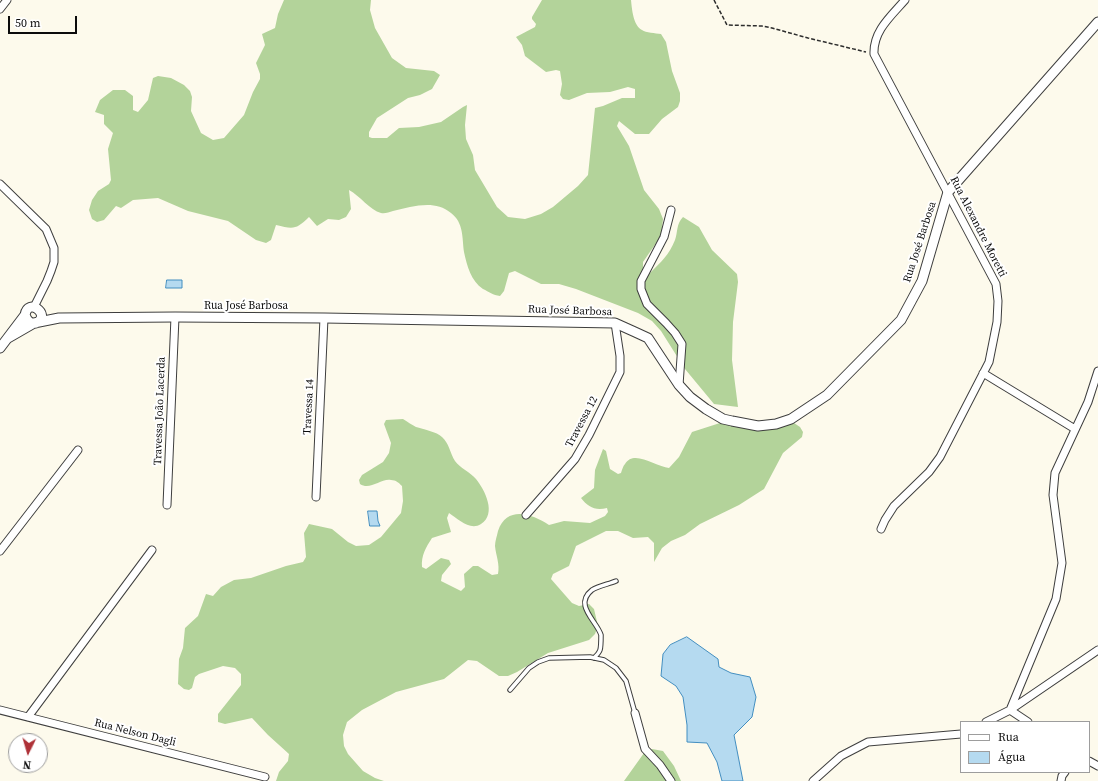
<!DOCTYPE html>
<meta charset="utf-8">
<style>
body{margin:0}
#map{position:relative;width:1098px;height:781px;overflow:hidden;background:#fdfaec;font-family:"Source Serif 4",serif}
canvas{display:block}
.legend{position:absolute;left:960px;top:721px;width:130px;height:52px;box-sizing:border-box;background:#fff;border:1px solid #9d9d9d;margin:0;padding:5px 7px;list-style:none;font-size:12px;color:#0b0b0b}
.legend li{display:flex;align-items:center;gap:8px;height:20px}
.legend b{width:20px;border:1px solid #9d9d9d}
.north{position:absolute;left:8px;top:733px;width:40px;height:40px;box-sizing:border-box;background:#fff;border:1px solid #9d9d9d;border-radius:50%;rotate:185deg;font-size:11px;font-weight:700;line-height:16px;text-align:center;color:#0b0b0b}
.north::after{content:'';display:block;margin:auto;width:14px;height:18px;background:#ae3137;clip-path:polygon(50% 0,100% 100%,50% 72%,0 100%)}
.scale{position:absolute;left:8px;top:16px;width:69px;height:18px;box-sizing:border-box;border:2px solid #0b0b0b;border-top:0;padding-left:5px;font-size:12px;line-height:14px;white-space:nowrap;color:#0b0b0b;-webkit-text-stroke:3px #fff;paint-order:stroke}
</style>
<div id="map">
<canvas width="1098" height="781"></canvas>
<ul class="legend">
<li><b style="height:5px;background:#fff"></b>Rua</li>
<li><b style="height:11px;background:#b5daf0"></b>Água</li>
</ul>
<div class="north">N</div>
<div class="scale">50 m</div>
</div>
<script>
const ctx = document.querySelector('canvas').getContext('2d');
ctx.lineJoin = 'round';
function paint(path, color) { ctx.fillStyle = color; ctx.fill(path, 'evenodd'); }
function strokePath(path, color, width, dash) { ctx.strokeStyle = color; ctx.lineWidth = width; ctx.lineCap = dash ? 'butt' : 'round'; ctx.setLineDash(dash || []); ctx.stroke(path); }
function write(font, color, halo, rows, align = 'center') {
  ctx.font = font + ' "Source Serif 4",serif'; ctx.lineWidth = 4; ctx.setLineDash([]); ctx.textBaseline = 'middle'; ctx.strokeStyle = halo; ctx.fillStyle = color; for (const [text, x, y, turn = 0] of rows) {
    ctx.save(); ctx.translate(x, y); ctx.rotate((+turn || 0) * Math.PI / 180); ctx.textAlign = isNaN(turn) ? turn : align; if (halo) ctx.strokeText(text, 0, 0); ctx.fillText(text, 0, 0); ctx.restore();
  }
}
const forest = new Path2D(`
 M284 0H371L370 10 375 28 392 58 406 68 434 71 440 75 432 89 420 95 408 98 377 118 369 132V137L372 138H387L399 128 419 127 441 122 463 107 467 105 465 125 466 139 473 155 475 170 497 207 508 217 525 219 541 214 553 207 578 186 588 175 595 108 603 106 622 98H635V89L628 87 610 92 587 93 569 100 563 99 560 95 562 84 560 71 556 70 546 72 525 56 522 45 516 37 535 27 536 24 532 19V17L542 0H631C632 9 633 25 642 30 646 33 655 33 661 34L666 42 672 71 680 93V101L678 107 662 119 649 134H635L619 121 617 126 629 146 644 190 659 209 663 219 661 236 643 262V271L647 273H650C661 262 669 255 675 240 678 232 676 224 683 217L699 227 712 250 737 274 738 282 733 322 732 360 738 407 714 404 685 369 661 331 652 321 638 313 576 289 559 284H541L515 271 509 273 504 291 500 296C493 295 489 292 483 289 471 281 467 266 464 252 462 238 464 223 451 213 434 199 412 207 393 211 389 212 385 214 381 213 370 210 360 196 349 190L351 209 346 217 339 220 328 219 317 226 309 217C296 230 293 229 276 225L271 240 266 243 256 240 228 221 188 211 158 198 133 200 121 208 116 206 104 220 97 222 92 219 89 210 92 200 98 191 109 184 111 180 108 149 113 133 104 124V115L95 112 100 100 113 90H125L133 96V110L138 112 148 100 153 78 158 76 171 78 184 85 190 91 192 97 191 111 201 133 213 140 224 138 244 115 253 92 260 79V74L256 63 265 45 262 34 275 28 278 14Z
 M403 419C408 422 412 425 416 427 423 429 437 432 442 437 449 443 450 453 455 461 460 468 470 472 476 479 485 490 497 514 481 524 470 531 458 519 449 513L447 518 451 532 432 538C426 547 421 556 422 567L426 569 441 558 449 560 451 564 442 575 441 581 461 591 465 587 464 574 473 566H478L492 575 498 574C500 564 496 556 495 546 495 541 497 536 498 531 507 505 532 514 549 525L564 521 590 523 605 516 608 512 607 508C595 511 588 507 581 498L594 488 595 470 603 449 606 451 610 469 618 474 621 473C622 470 623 466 625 464 634 449 656 467 669 468L679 457 692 432 720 423 759 421 794 423 800 427 803 432 802 437 783 453 764 489 739 505 700 524 685 535 671 541 662 548 654 562V543L648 537 633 538 618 531H606L576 546 569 566 553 574 551 579 572 603 579 606 589 604 594 609 598 626 595 634 589 640 548 653 517 672 508 676H499L477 661 468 660 444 679 396 692 362 710 347 722 343 735 344 746 348 754 363 771 375 778 384 781H276L279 772 288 761 289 754 268 735 252 718 225 724 218 722V714L241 685V674L235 668 223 666 199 674 195 677 192 688 189 690 184 689 178 684 179 659 183 648 185 628 198 616 206 594 213 596 221 587 234 580 251 578 286 566 303 562 306 557 304 533 309 524 332 529 348 542 356 546 369 545 381 537 401 513 403 501 402 486C399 483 396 480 391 480 381 478 370 491 360 484L359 480 362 475 383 462 389 453 391 443 384 424 386 420Z
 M652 749 663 751 674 766 681 781H624L644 753Z`);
const water = new Path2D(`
 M167 280H182V288H166Z
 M368 511H377L378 521 380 526H370Z
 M687 637 718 659 719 667 731 673 750 677 756 697 752 717 734 735 743 781H722L717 762 707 743 687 742V725L683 697 676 686 661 676 663 654 670 645Z`);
const path = new Path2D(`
 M714 0 727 25 762 26 772 28 808 38 866 52`);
const service = new Path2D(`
 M594 658C596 656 599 653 600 650 601 647 601 638 601 635 597 621 573 605 592 590 598 586 609 584 616 581
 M510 690 529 668 538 662 549 658 590 657 604 660 616 668 626 681 635 713`);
const minor = new Path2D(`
 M0 9 7 0
 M0 184 46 229 54 248V262L51 271 47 281 34 307
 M671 210 664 237 641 281V289L647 304 666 323 675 333 682 344 679 385
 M983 373 1075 429
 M316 497 324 318
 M167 505 175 317
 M526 515 575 459 589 435 620 372V356L615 323
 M881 529 885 520 894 506 929 472 940 457 989 362 997 322 998 301 996 284 874 54C873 31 891 16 905 0
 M0 551 78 450
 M0 710 265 777
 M1010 710 1056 599 1062 563 1053 495 1055 473 1088 402 1098 371
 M1010 710 1028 722
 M635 713 645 749 660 765 671 781
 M28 717 152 550
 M986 722 1010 710 1098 650
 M1089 761 1098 766
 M813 781 841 756 868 742 961 734
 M1061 781 1062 776 1065 772`);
const tertiary = new Path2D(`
 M8 338 34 323 59 318 175 317 324 318 615 323 635 332 648 338 679 385 690 397 706 409 723 419 732 421 758 426 776 424 791 419 827 395 901 320 922 281 948 192 1098 22
 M0 348 25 315C28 297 50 314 38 322 32 326 27 321 25 315`);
const streetNames = [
 ["Rua Alexandre Moretti",978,227,63],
 ["Rua José Barbosa",920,242,-72],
 ["Rua José Barbosa",246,306],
 ["Rua José Barbosa",570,311,2],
 ["Travessa 14",309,407,-87],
 ["Travessa João Lacerda",160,411,-88],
 ["Travessa 12",582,422,-62],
 ["Rua Nelson Dagli",135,733,14]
];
paint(forest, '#b3d39a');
paint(water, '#b5daf0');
strokePath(water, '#438ec0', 1);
strokePath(service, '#3e3e3e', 5.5);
strokePath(minor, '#3e3e3e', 9);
strokePath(tertiary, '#3e3e3e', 11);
strokePath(path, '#2d2d2d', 1.5, [4, 2]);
strokePath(service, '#fff', 3.5);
strokePath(minor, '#fff', 7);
strokePath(tertiary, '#fff', 9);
write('11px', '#0b0b0b', '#fff', streetNames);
</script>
